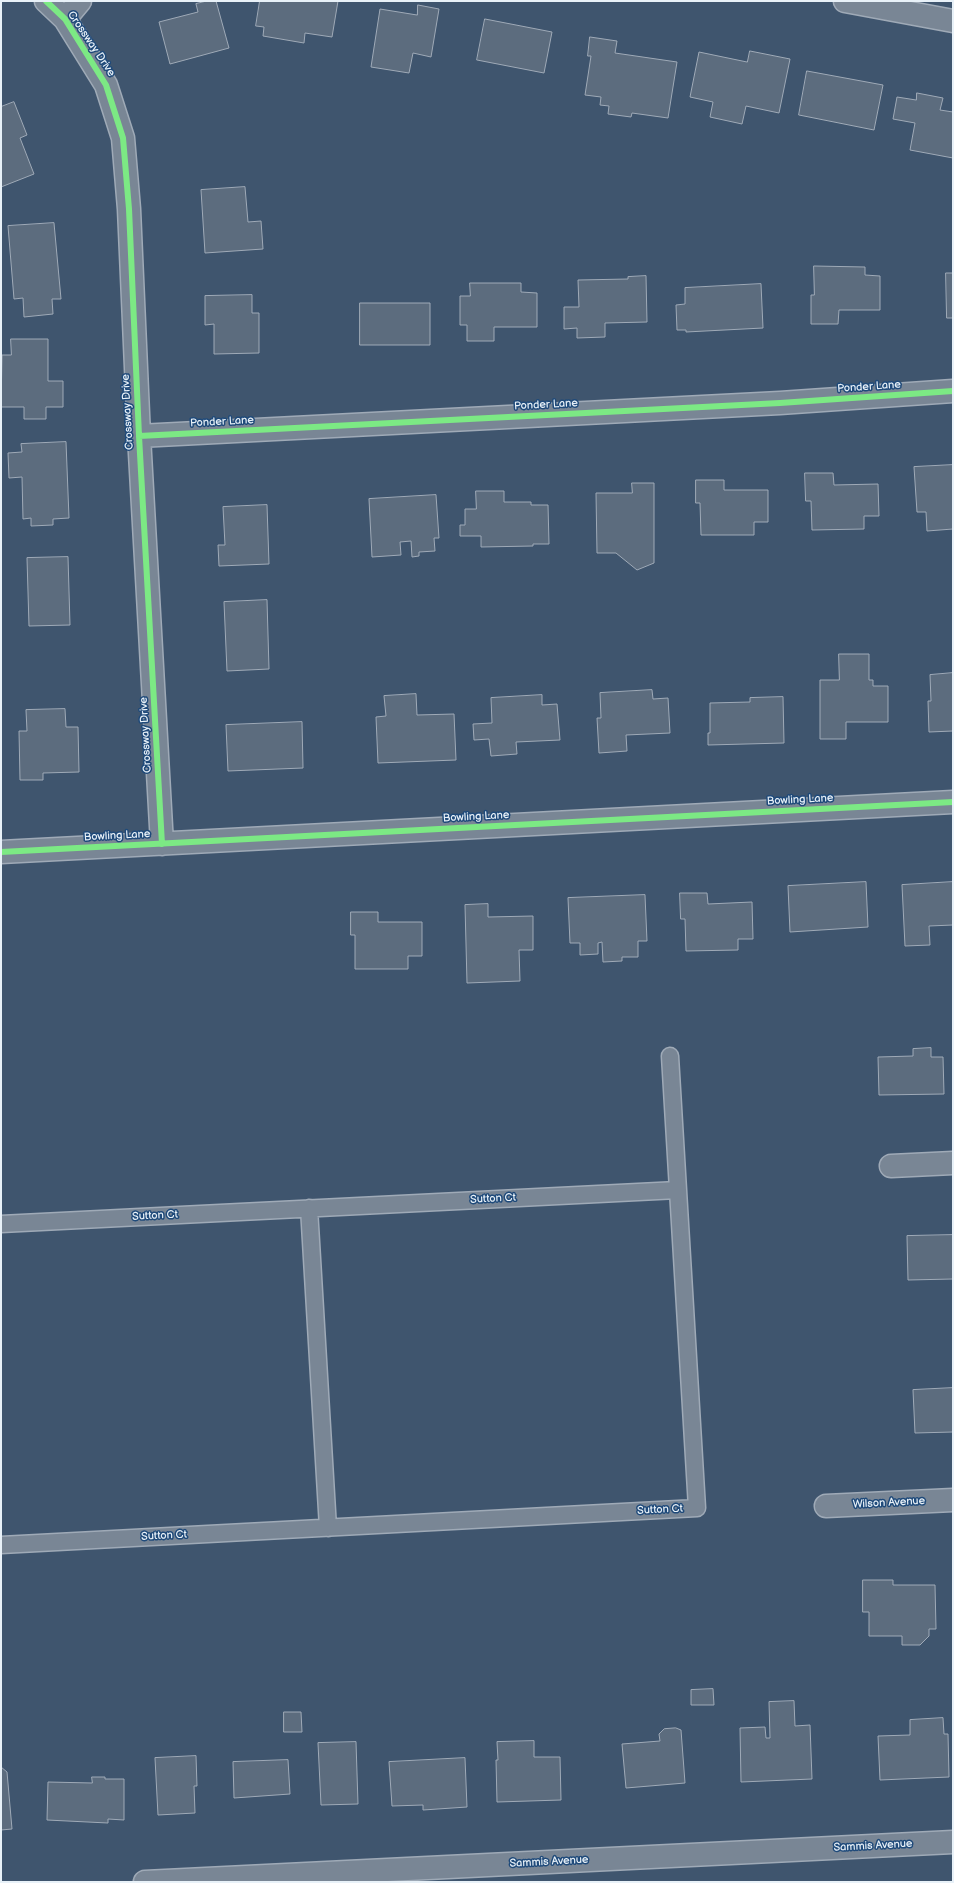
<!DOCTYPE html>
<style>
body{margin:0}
#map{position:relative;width:954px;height:1883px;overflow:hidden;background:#3f556e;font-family:"Balsamiq Sans",sans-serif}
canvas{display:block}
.frame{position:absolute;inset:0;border:2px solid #e8f1f8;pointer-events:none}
</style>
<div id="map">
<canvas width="954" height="1883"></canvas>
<div class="frame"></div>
</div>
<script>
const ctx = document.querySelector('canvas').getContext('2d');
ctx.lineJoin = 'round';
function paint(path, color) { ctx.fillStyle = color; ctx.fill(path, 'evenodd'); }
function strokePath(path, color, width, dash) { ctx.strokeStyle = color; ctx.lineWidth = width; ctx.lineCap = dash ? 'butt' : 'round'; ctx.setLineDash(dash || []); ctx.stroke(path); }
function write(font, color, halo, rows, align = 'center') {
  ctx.font = font + ' "Balsamiq Sans",sans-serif'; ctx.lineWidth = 3; ctx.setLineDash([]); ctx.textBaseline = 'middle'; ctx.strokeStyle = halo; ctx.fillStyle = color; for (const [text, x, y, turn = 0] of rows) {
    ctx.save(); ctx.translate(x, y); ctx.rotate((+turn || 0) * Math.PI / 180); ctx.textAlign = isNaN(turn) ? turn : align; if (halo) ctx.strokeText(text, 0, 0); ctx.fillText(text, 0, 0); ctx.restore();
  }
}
const building = new Path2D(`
 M207 1H216L229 48 170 64 159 22 198 12 196 4Z
 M260 1H338L332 37 305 33 304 43 263 36 264 27 256 26Z
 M418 5 439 9 431 57 413 53 409 73 371 67 380 9 417 15Z
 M485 19 552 32 544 73 477 60Z
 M590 37 617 41 615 53 677 62 668 118 632 113 631 117 608 114 609 106 600 105 601 97 585 95 591 56H588Z
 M750 51 790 59 779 113 746 106 742 124 710 117 713 102 690 97 699 52 747 62Z
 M807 71 883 85 874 130 799 115Z
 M917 93 943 98 940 110 953 112V158L910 150 915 123 893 119 897 97 916 100Z
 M14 102 27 135 20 138 34 174 1 187V107Z
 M245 187 248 222 261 221 263 249 205 253 201 190Z
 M54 223 61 299H52L53 314 24 317 23 298 14 299 8 226Z
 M814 266 865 267V275L880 276V310H839L838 324H811V295H814Z
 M946 273H953V318H947Z
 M646 276 647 322 605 323V337L577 338V328L564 329V307H579L578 280 628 279V277Z
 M470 283H521V292L537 293V327H494V341H467V325H460V296H470Z
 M761 284 763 328 686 332V330H677L676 305 685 304V288Z
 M252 295V313H259V353L214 354V324L205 325V296Z
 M360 303H430V345H360Z
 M11 339H48V381H63V407H46V419H24V407H1L2 355H11Z
 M66 442 69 518 53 519V525L31 526V518L23 519 22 477 9 478 8 453 22 452 21 444Z
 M953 465V529L927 531 926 512H917L914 467Z
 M805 473H833L834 485 878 484 879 516H864V529L812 530 811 501H806Z
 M696 480H724V490H768V522H754V535H701L700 503H696Z
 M632 483H654V563L637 570 616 553H597L596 493H632Z
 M476 491H504V502H531V505H548L549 544H533V546L481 547V536H460V525H465V509H476Z
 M436 495 439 538H434L435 551 419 552V556L412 557 411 541 400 542 401 555 372 557 369 499Z
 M267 505 269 564 219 566 218 545H225L223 507Z
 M68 557 70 625 29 626 27 558Z
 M267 600 269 669 227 671 224 602Z
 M839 654H869V680H873V686H888V722H846V739H820V680H839Z
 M953 673V731L929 732 928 701H931L930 675Z
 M652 690 653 699 668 698 670 733 626 735 627 751 599 753 597 718H601L600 693Z
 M416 694 417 715 454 714 456 760 378 763 376 717 386 716 384 696Z
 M542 695V705L557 704 560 740 516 742 517 754 491 756 489 739 474 740 473 724 492 723 491 698Z
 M783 697 784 743 708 745V733H710V703L750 702V698Z
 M65 709 66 727H78L79 772 43 773V780H20L19 731H27L26 710Z
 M302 722 303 768 228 771 226 725Z
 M866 882 868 927 790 932 788 886Z
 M953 882V925L929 926 930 945 905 946 902 885Z
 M680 893H707L708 904 752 902 753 939H738V950L686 951 685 919H681Z
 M645 895 647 941H638V957H622V961L603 962 602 942 598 943V954L580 955V943H570L568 898Z
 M488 904V917L533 916V950H519L520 981 467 983 465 905Z
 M351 912H378V922H422V956H408V969H355V935H351Z
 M931 1048V1057H943L944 1094 879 1095 878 1057 913 1056V1049Z
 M953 1235V1279L908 1280 907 1236Z
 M953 1388V1432L915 1433 913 1390Z
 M863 1580H893V1585H935L936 1629H929V1636L920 1645H902V1636H869V1612H863Z
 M713 1689 714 1705H691V1690Z
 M794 1701 795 1726 810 1725 812 1779 741 1782 740 1728 765 1727 766 1738H770L769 1702Z
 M284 1712H301L302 1732H284Z
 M943 1718 944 1734H948L949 1777 880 1780 878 1736 910 1735V1720Z
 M676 1728 681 1730 685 1783 626 1788 622 1744 660 1741 659 1734 664 1729Z
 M534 1741V1757H560L561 1800 497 1802 496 1760H498L497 1742Z
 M356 1742 358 1804 321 1805 318 1743Z
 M196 1756 197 1786H194L195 1813 158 1815 155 1758Z
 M465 1758 467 1807 423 1810V1805L392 1806 389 1762Z
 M288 1760 290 1794 234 1798 233 1762Z
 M1 1767 7 1772 12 1829 1 1830Z
 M92 1777H105V1779H124V1820L108 1819V1823L47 1820 48 1782 92 1783Z`);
const lane = new Path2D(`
 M670 1056 678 1190
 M309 1208 328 1528
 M1 1224 678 1190 697 1508 1 1545`);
const street = new Path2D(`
 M46 1 65 19 106 85 123 138 129 209 139 436 162 844
 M845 1 953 21
 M65 19 80 1
 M139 436 780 403 953 391
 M1 852 953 802
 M891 1166 953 1163
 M826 1506 953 1500
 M145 1882 953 1842`);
const cycleway = new Path2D(`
 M46 1 65 19 106 85 123 138 129 209 139 436 162 844
 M139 436 780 403 953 391
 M1 852 953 802`);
const streetNames = [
 ["Crossway Drive",91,44,56],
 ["Ponder Lane",869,387,-4],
 ["Ponder Lane",546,405,-3],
 ["Crossway Drive",128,412,-93],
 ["Ponder Lane",222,422,-3],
 ["Crossway Drive",146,735,-93],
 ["Bowling Lane",800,800,-3],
 ["Bowling Lane",476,817,-3],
 ["Bowling Lane",117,836,-3],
 ["Sutton Ct",493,1199,-3],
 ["Sutton Ct",155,1216,-3],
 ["Wilson Avenue",889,1503,-3],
 ["Sutton Ct",660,1510,-3],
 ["Sutton Ct",164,1536,-3],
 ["Sammis Avenue",873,1846,-3],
 ["Sammis Avenue",549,1862,-3]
];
paint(building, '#5c6c7e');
strokePath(building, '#9faab7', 1);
strokePath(lane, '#9faab7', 19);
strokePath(street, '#9faab7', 25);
strokePath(lane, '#798695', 16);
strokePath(street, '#798695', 22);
strokePath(cycleway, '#7ce984', 6);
write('11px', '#e8f1f8', '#1f4a7a', streetNames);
</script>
